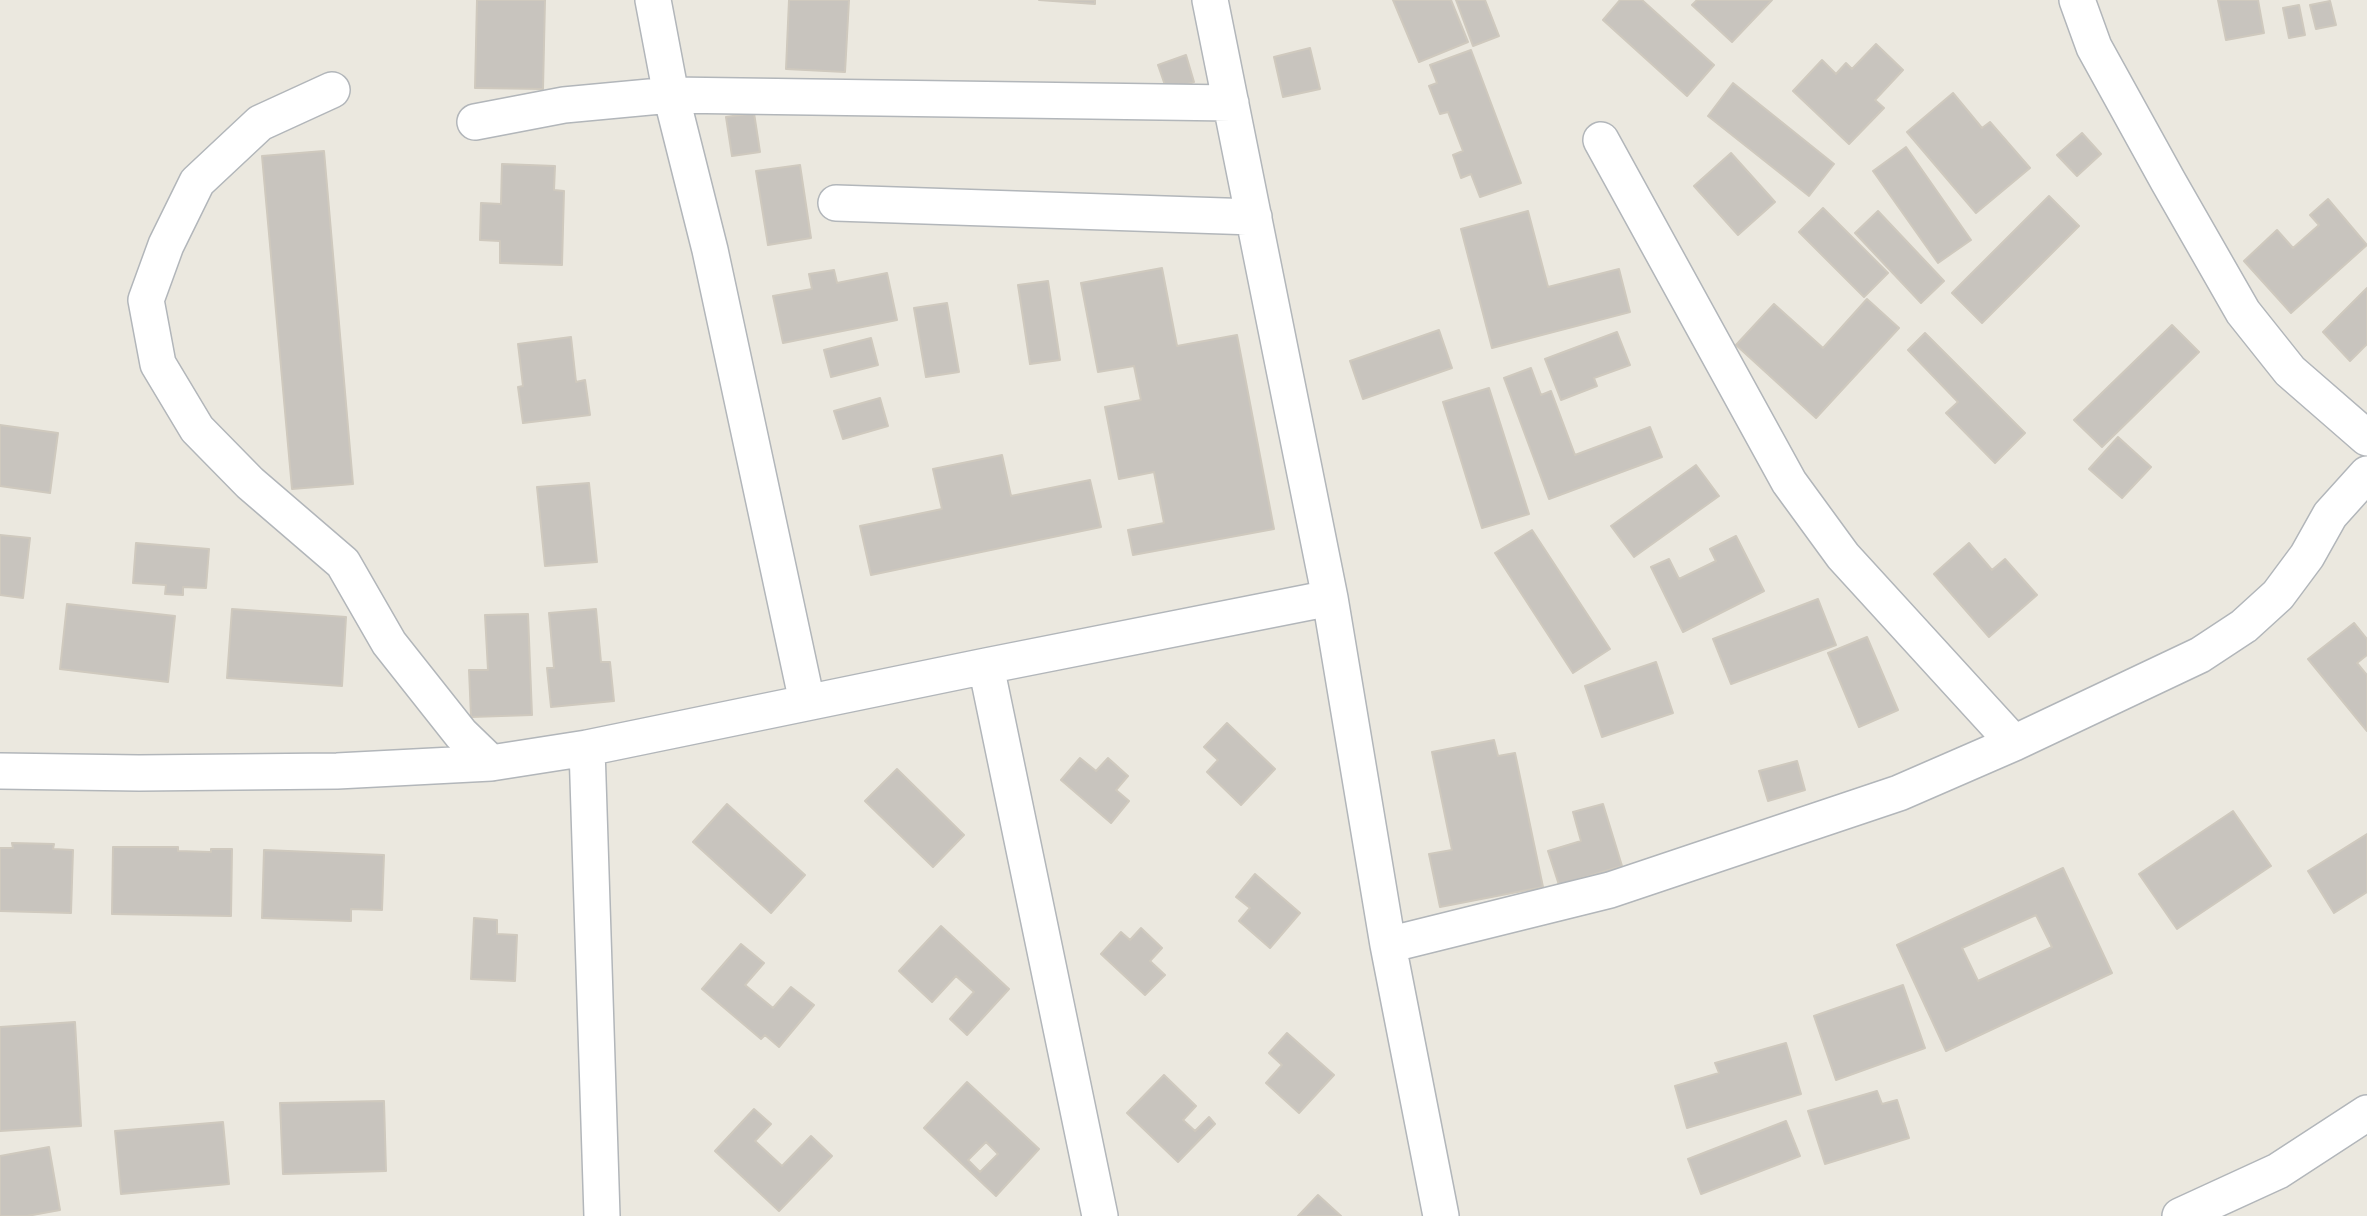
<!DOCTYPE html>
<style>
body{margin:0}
canvas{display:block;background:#ebe8df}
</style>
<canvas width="2367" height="1216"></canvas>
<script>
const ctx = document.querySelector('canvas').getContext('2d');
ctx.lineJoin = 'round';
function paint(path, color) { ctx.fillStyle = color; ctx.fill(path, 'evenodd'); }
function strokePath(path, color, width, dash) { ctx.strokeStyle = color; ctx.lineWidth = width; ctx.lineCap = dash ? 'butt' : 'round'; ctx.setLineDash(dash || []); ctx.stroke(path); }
const building = new Path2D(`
 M477 0H545L543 89 475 88Z
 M789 0H849L845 72 786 69Z
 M1039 0H1095V4Z
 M1393 0H1451L1468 42 1419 62Z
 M1456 0H1485L1499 36 1473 46Z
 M1620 0H1642L1714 65 1687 96 1603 20Z
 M1697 0H1772L1732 42 1692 5Z
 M2218 0H2258L2264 33 2226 40Z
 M2330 1 2336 25 2316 29 2310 5Z
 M2299 5 2305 35 2289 38 2283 8Z
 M1876 44 1903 70 1875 100 1884 108 1849 144 1793 91 1822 60 1836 74 1846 63 1852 69Z
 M1310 48 1320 89 1283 97 1274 57Z
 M1471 50 1521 183 1480 197 1471 174 1461 178 1453 155 1463 151 1448 112 1440 114 1429 86 1437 83 1430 65Z
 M1186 55 1194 82 1167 91 1158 65Z
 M1733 83 1834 164 1809 196 1708 116Z
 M1953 93 1982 128 1990 122 2030 168 1976 213 1907 132Z
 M754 113 760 152 732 156 726 117Z
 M2082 133 2101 154 2077 176 2057 155Z
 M1906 147 1971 240 1938 263 1873 171Z
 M324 151 353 484 292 489 262 156Z
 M1731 153 1775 202 1738 235 1694 186Z
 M502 164 555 166 554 190 564 191 562 265 500 263V241L480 240 481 203 501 204Z
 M800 165 811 238 768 245 756 171Z
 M2049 196 2079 226 1982 323 1952 293Z
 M2328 199 2367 245 2291 313 2244 261 2277 230 2293 248 2319 225 2310 215Z
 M1823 208 1888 273 1864 297 1799 232Z
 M1528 211 1548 287 1619 269 1630 312 1492 348 1461 229Z
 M1878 211 1944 281 1921 303 1855 233Z
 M1162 268 1177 346 1237 335 1274 529 1133 555 1128 530 1164 523 1154 472 1119 479 1105 407 1141 400 1134 366 1098 372 1081 283Z
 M834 270 837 283 887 273 897 320 783 343 773 296 812 289 809 274Z
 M1048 281 1060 360 1030 364 1018 285Z
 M2367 288V344L2350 361 2323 332Z
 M1867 299 1899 328 1816 418 1736 345 1774 304 1823 348Z
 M947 303 959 372 926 377 914 308Z
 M2172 325 2199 352 2102 447 2074 420Z
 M1439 330 1452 368 1363 399 1350 361Z
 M1617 332 1630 365 1594 378 1597 386 1561 400 1545 359Z
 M1925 333 2025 433 1995 463 1946 413 1958 402 1908 350Z
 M571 337 576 382 585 380 590 415 523 423 518 387 523 386 518 344Z
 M871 338 878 365 831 377 824 350Z
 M1531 368 1541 395 1551 391 1575 455 1650 427 1662 457 1549 499 1504 378Z
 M1489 388 1529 514 1482 528 1443 402Z
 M880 398 888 426 843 439 834 411Z
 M0 425 58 433 50 493 0 486Z
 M2118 437 2151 467 2122 498 2089 469Z
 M1002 455 1011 496 1090 480 1101 527 871 575 860 526 942 509 933 469Z
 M1696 465 1719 496 1634 557 1611 526Z
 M589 483 597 562 545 566 537 487Z
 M1532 530 1610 649 1573 673 1495 553Z
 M0 535 30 538 23 598 0 595Z
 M1736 536 1764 591 1683 632 1651 567 1669 559 1679 579 1716 561 1710 549Z
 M136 543 209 549 206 588 183 587V595L165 594 166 585 133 583Z
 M1969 543 1992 570 2005 559 2037 595 1989 637 1934 574Z
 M1818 599 1836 645 1731 684 1713 639Z
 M67 604 175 616 168 682 60 669Z
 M232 609 346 617 342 686 227 678Z
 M596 609 601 662H610L614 701 551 707 547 668H554L549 613Z
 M528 614 532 715 471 717 469 670H488L485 615Z
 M2354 623 2367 639V655L2357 663 2367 675V731L2308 659Z
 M1867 637 1898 710 1859 727 1828 653Z
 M1656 662 1673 713 1602 737 1585 686Z
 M1227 723 1275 769 1241 805 1207 772 1218 760 1204 747Z
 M1494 740 1498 756 1515 753 1543 887 1440 907 1429 854 1452 850 1432 752Z
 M1080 758 1096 771 1108 758 1128 776 1116 790 1129 801 1111 823 1061 780Z
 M1797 761 1805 790 1768 801 1759 771Z
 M897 769 964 835 933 867 865 801Z
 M727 804 805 875 771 913 693 842Z
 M1603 804 1622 866 1559 885 1548 851 1581 841 1573 812Z
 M2233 811 2271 866 2177 929 2139 874Z
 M2367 834V892L2334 913 2308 871Z
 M12 843 54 844 53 849 73 850 71 913 0 911V848H13Z
 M113 847H178V851L211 852V849H232L231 916 112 914Z
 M264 850 384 855 382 910 351 909V921L262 918Z
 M2063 868 2112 973 1946 1051 1897 945ZM2036 915 2052 947 1978 981 1962 948Z
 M1255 874 1300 913 1270 948 1239 921 1250 908 1236 897Z
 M474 918 497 920V934L517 935 515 981 471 979Z
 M941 926 1009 989 967 1035 950 1019 974 992 956 976 932 1002 899 971Z
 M1141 928 1162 948 1150 961 1165 975 1145 995 1101 954 1121 932 1130 940Z
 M741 944 764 963 745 985 773 1008 791 987 814 1005 779 1047 765 1035 761 1039 702 989Z
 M1903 985 1925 1048 1836 1080 1814 1016Z
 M75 1022 81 1126 0 1131V1027Z
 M1287 1033 1334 1075 1299 1113 1266 1083 1282 1065 1269 1053Z
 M1786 1043 1801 1094 1687 1128 1675 1086 1719 1073 1715 1063Z
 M1164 1075 1196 1106 1183 1120 1195 1131 1209 1117 1215 1124 1178 1162 1127 1113Z
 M967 1082 1039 1149 996 1196 924 1128ZM986 1142 998 1154 980 1172 968 1160Z
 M1877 1091 1882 1104 1897 1100 1909 1138 1825 1164 1808 1111Z
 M384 1101 386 1171 283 1174 280 1103Z
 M754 1109 771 1124 755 1141 782 1166 811 1136 832 1156 779 1211 715 1151Z
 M1786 1121 1800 1156 1701 1194 1688 1159Z
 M223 1122 229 1184 121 1194 115 1131Z
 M49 1147 60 1210 27 1216H0V1156Z
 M1318 1195 1341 1216H1298Z`);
const minor = new Path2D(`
 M653 0 671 95 710 250 807 702
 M1210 0 1330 598 1388 945 1441 1216
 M2077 0 2094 47 2168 181 2243 312 2290 371 2367 438
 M332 90 260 123 197 182 166 245 146 300 158 364 197 429 250 483 343 563 389 643 461 734 491 763
 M475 122 564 105 671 95 1231 103
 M1601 140 1789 482 1843 556 2014 743
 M836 203 1254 217
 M986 666 1100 1216
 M0 771 139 773 337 771 491 763 587 748
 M1388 945 1610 890 1899 793 2014 743 2200 655 2244 626 2278 595 2307 556 2330 515 2367 474
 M602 1216 587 748 986 666 1330 598
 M2180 1216 2278 1171 2367 1113`);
paint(building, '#c8c4be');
strokePath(building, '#cfc9be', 2);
strokePath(minor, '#b2b6ba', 38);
strokePath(minor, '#fff', 35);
</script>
